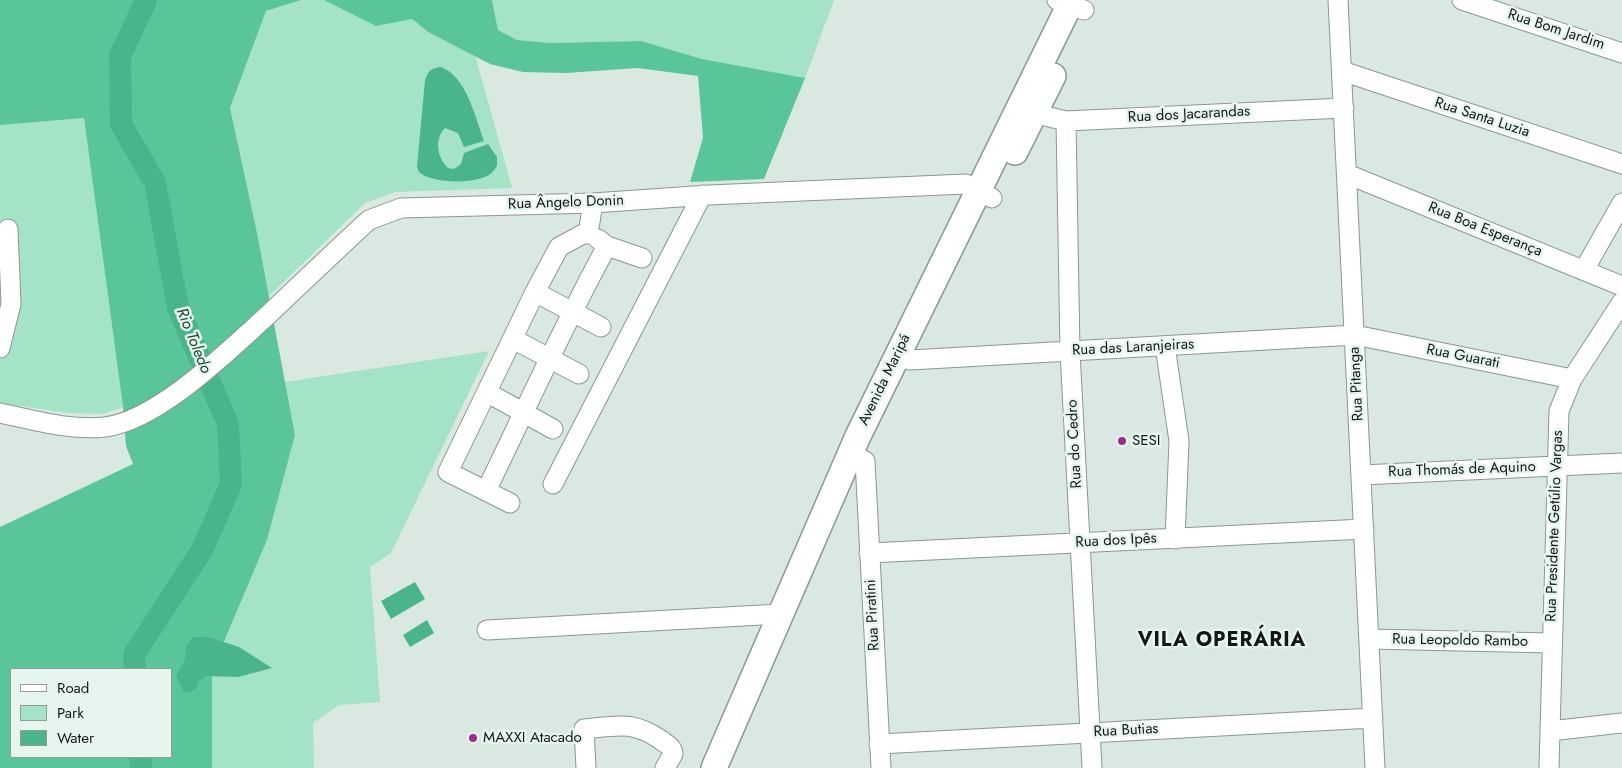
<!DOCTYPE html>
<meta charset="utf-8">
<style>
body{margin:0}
#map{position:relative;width:1622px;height:768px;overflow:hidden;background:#d9e8e1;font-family:Jost,sans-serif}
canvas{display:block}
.legend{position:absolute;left:10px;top:668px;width:162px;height:90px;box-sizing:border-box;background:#e6f6ee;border:1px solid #929d98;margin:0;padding:6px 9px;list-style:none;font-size:15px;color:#131816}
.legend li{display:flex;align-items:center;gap:10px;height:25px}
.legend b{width:25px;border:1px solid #929d98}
</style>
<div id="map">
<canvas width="1622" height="768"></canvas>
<ul class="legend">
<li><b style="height:6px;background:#fff"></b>Road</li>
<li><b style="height:14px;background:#a4e3c6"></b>Park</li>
<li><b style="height:14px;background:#4ab58b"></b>Water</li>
</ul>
</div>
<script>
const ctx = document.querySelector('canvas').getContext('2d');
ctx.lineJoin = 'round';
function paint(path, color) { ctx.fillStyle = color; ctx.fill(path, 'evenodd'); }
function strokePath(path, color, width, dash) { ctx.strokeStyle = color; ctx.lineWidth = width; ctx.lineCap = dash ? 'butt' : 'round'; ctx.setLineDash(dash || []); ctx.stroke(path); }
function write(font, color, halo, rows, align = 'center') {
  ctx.font = font + ' Jost,sans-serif'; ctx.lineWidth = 5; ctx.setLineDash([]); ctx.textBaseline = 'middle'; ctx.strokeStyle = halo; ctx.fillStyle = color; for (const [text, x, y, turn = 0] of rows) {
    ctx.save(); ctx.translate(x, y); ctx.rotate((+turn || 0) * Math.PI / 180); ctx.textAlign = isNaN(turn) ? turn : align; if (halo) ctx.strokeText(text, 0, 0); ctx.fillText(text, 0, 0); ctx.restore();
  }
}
const green = new Path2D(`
 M301 0H324L376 25 412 19 428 32 475 55 512 188 395 192 365 203 269 296 230 108 266 11Z
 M492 0H834L805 78 702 59 641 41 550 43 517 40 498 30Z
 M84 118 123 407 102 414 67 413 0 403V125Z
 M489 351 391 553 370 567 380 702 339 705 313 723 314 768H212V670L267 540 295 435 285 382Z`);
const forest = new Path2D(`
 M0 0H301L266 11 230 108 257 233 295 435 267 540 212 670V768H0V527L133 464 126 446 123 407 84 118 0 125ZM11 669H171V757H11Z
 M324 0H492L498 30 517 40 550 43 641 41 702 59 805 78 764 179 690 182 703 138 698 76 638 68 566 73 523 72 490 64 428 32 412 19 376 26Z`);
const water = new Path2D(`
 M441 67C467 77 475 117 484 141L464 147 458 133 445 128C434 139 437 157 448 168L454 169 461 164 464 153 488 144 497 157V166C495 169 492 173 489 175 474 184 433 184 419 172L417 167 425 80C428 71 431 68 441 67Z
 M415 582 425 599 391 619 381 601Z
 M427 620 434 633 410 647 403 635Z
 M193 637H208L239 647 272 668 238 677 205 676 199 681 197 687 189 693 184 692 176 677 185 659 186 646Z`);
const river = new Path2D(`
 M135 669 134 655 203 548 231 484 228 424 178 308 155 183 121 124 120 56 146 0
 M140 757 141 768`);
const minor = new Path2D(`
 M1057 0 1084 10
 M1338 0 1375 768
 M1462 0 1622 53
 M1342 71 1622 164
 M1023 107 1045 116 1066 121 1344 108
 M1066 121 1070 352 1092 768
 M1347 174 1622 286
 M598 239 607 246 642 258
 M1584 270 1622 203
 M535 292 601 327
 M513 339 579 374
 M1165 346 1179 441 1175 539
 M0 348 11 304 8 229
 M898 354 910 360 1355 335 1572 379
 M488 393 553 429
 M0 413C33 420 71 431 105 427 159 420 229 350 269 314 302 283 335 251 369 220L401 208 593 203 709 195 966 184 992 198
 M850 454 865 461 881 768
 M1361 475 1622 463
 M553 484 702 195
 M486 491C526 409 563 326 607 246
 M510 503 448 472 535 292 559 247 583 234H588L593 203
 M869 553 1364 529
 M487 630 780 614
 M1369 639 1551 643
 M1550 731 1622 723
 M879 744 1373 718
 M586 768 584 729C617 726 632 720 661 740 666 744 673 747 673 754L665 768
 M1549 768 1559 411 1572 379 1622 302`);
const major = new Path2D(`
 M1015 152 1053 76
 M714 768 858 436 1072 0`);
const markers = [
 [1122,441,5,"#992c8d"],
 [473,738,5,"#992c8d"]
];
const streetNames = [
 ["Rua Bom Jardim",1556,30,18],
 ["Rua dos Jacarandas",1189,115,-3],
 ["Rua Santa Luzia",1482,118,18],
 ["Rua Ângelo Donin",566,203,-2],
 ["Rua Boa Esperança",1485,230,22],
 ["Rua das Laranjeiras",1133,348,-3],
 ["Rua Guarati",1463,357,11],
 ["Avenida Maripá",885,380,-64],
 ["Rua Pitanga",1357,384,-93],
 ["Rua do Cedro",1075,444,-93],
 ["Rua Thomás de Aquino",1462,470,-2],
 ["Rua Presidente Getúlio Vargas",1555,526,-88],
 ["Rua dos Ipês",1116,541,-3],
 ["Rua Piratini",873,615,-93],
 ["Rua Leopoldo Rambo",1460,641,1],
 ["Rua Butias",1126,731,-3]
];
const poiNames = [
 ["SESI",1132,441],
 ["MAXXI Atacado",483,738]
];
const waterNames = [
 ["Rio Toledo",193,341,68]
];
const districtNames = [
 ["VILA OPERÁRIA",1222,641]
];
paint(green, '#a4e3c6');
paint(forest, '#5bc59a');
paint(water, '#4ab58b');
strokePath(river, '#4ab58b', 22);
strokePath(minor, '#899891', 21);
strokePath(major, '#899891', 28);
strokePath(minor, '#fff', 19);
strokePath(major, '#fff', 25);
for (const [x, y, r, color] of markers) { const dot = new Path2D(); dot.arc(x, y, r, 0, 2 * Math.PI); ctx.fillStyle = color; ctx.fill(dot); strokePath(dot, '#e6f6ee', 2); }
write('15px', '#131816', '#e6f6ee', streetNames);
write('15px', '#131816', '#e6f6ee', poiNames, 'left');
write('italic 16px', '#1b4836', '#e6f6ee', waterNames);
ctx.letterSpacing = '1px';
write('bold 20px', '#131816', '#e6f6ee', districtNames);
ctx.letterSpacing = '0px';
</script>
